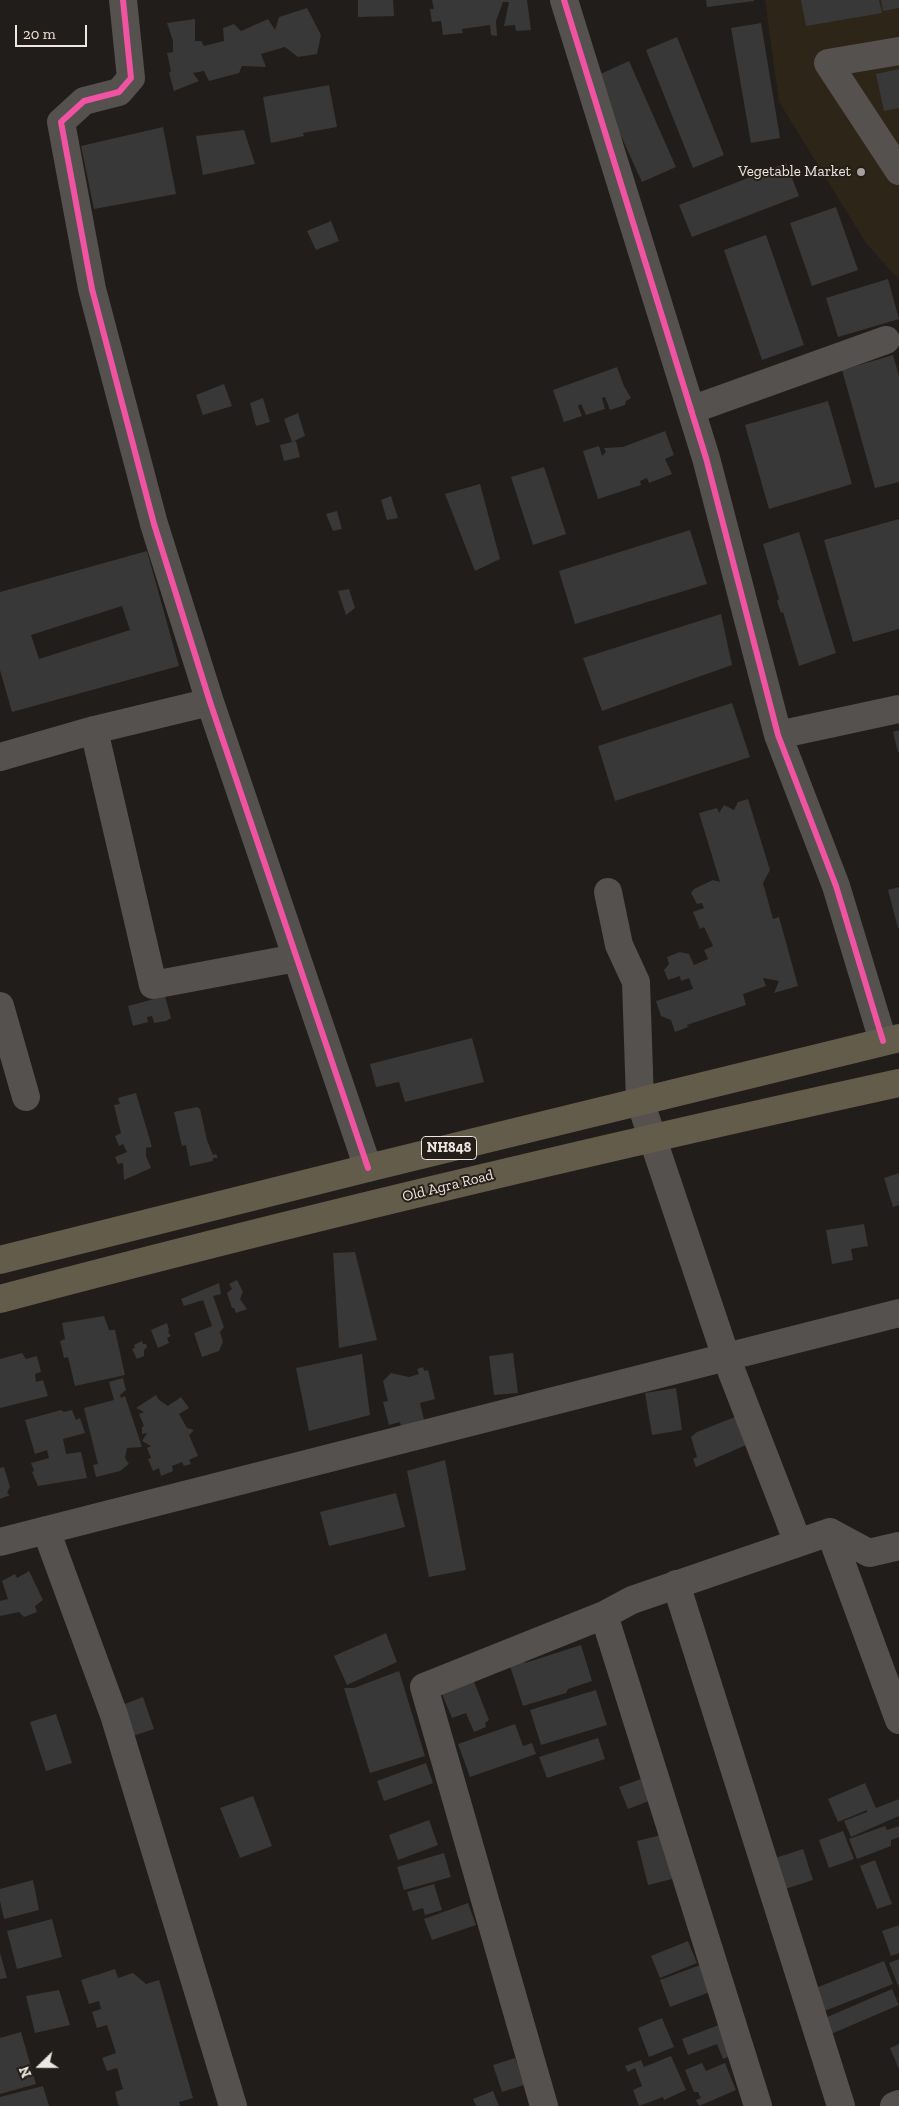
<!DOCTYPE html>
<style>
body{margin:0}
#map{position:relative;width:899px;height:2106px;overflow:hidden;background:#201d1a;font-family:"Zilla Slab",serif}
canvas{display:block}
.north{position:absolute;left:15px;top:2041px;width:50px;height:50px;-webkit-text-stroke:4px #241e16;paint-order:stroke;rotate:248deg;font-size:14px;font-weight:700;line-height:20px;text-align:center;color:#ebe7e2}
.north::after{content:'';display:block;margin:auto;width:18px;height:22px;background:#ebe7e2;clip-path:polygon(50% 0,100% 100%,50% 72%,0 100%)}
.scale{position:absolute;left:15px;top:25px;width:72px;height:22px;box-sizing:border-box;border:2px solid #ebe7e2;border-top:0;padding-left:6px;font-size:15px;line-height:18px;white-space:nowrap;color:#ebe7e2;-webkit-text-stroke:4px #241e16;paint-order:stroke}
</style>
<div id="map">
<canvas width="899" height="2106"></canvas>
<div class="north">N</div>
<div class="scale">20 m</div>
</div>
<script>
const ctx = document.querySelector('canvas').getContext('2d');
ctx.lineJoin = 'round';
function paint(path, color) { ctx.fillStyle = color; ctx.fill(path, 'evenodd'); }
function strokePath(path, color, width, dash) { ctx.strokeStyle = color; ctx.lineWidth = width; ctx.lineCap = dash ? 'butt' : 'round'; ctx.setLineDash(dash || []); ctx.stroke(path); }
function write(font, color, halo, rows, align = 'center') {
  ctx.font = font + ' "Zilla Slab",serif'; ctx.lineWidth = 4; ctx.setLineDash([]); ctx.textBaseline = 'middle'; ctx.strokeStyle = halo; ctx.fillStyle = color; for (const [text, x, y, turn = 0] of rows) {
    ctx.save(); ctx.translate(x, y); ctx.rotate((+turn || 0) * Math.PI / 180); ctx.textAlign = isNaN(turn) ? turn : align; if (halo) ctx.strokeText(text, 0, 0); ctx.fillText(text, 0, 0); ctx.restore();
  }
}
const built = new Path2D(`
 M765 0H899V280L866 243 779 102Z`);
const building = new Path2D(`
 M358 0H393L394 16 358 17Z
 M432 0H527L531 30 516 31 515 25 504 26 509 2H503L496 21 497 36 491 35 490 25 462 29 463 33 443 35 441 21 432 22 430 9H434Z
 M706 0H754V1L707 7Z
 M801 0H879L882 13 806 26Z
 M881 0H899V8L883 11Z
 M307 8 321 35 317 54 298 57 285 47 261 54 266 67 242 66 239 73 209 81 204 71 193 73 199 81 174 91 169 73 171 71 167 53 173 52V41L167 23 195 19V41H201L204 46 224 41 223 28 234 24 241 31 268 19 275 30 279 17Z
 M761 23 780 138 751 143 731 28Z
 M677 37 724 155 693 168 646 50Z
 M629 61 676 167 642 182 594 77Z
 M899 69V108L884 111 876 74Z
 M329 85 337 127 303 133 304 136 271 143 263 97Z
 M163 127 176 194 94 209 81 146Z
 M244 130 255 164 203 175 196 136Z
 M786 163 799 196 692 237 679 205Z
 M836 207 858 270 812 286 790 223Z
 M331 221 339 241 316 250 307 231Z
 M766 235 804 345 762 360 724 250Z
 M888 279 899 319 838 337 826 298Z
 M893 355 899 376V482L875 488 842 370Z
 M617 367 624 386 631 398 626 401 625 405 610 410 605 397 602 398 605 409 586 415 581 404 578 406 582 416 564 422 553 390Z
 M224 384 232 406 203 415 196 395Z
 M263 398 270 422 256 426 250 403Z
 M828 401 852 484 769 509 745 425Z
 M298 413 305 436 292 442 284 419Z
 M665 431 674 455 665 459 672 474 649 483 647 478 640 481 641 485 598 499 583 451 599 446 602 456 606 452 604 448 623 447Z
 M296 441 300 457 284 461 280 445Z
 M544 467 566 534 533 545 511 477Z
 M480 484 500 559 475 571 445 494Z
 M391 496 398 518 387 520 381 500Z
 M337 511 342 529 333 531 326 514Z
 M899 519V629L853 642 824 540Z
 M690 530 707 584 575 624 559 571Z
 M799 532 836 653 799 666 783 612 781 613 777 601 779 599 763 544Z
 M147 551 179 666 12 712 0 670V592ZM122 606 130 630 39 659 31 635Z
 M349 589 355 608 346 615 338 591Z
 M721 614 732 665 602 711 583 658Z
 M732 703 750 757 615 801 598 746Z
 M899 730V752H898L893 732Z
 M748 799 770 870 763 883 773 919 779 917 798 986 774 993 779 981 763 978 766 986 743 994 746 1005 687 1025 688 1027 675 1032 671 1020 661 1016 656 1001 693 989 689 978 681 981 680 976 668 980 664 970 669 964 667 957 680 952 689 954 694 965 708 959 704 950 713 946 704 927 700 929 693 912 704 908 702 903 697 904 691 893 694 889 713 880 720 882 699 813 717 808 719 813 724 805 734 810 738 802Z
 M899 887V928H898L888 890Z
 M165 996 171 1018 166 1021 154 1023 152 1016 147 1017 148 1022 133 1026 128 1006Z
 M472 1038 484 1082 405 1102 399 1082 376 1087 370 1064Z
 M136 1093 152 1147 146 1148V1156L151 1168 124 1180 123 1163 118 1164 115 1157 127 1152 123 1144 119 1146 115 1136 121 1133 114 1105 120 1104 118 1098Z
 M197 1107 200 1109 207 1140 213 1155 216 1154 218 1158H213V1161L190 1166 186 1145 182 1146 174 1112Z
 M899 1173V1205L893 1207 884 1178Z
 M864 1224 868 1246 851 1249 853 1260 832 1264 826 1230Z
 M355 1252 377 1340 339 1348 333 1253Z
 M237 1280 243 1292 240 1299 247 1309 236 1313 234 1308H232L227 1293 232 1289 229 1284Z
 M219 1283 221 1294 213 1296 224 1327 220 1332 223 1342 219 1351 202 1357 194 1333 212 1326 203 1300 184 1306 181 1299Z
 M104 1316 109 1330H115L125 1375 75 1386 68 1357 64 1358 60 1341 65 1339 62 1323Z
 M167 1323 169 1330 168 1332 171 1336 167 1338 169 1343 158 1348 151 1330Z
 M142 1341 143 1344H146L147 1347 144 1350V1356L137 1359 132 1349 135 1348 134 1345Z
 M22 1353 26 1359 37 1356 41 1372 35 1374 36 1382 43 1380 48 1396 0 1408V1359Z
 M513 1353 518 1393 494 1395 489 1356Z
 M362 1354 370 1415 309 1431 296 1368Z
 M423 1367 424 1371 428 1370 435 1399 420 1403 424 1420 401 1426 400 1422 389 1425 383 1402 388 1401 383 1381 391 1373 409 1377 419 1374 417 1369Z
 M123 1378 126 1390 120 1395 121 1398 125 1396 142 1447 127 1448 125 1458 129 1464 120 1471 96 1477 93 1465 98 1464 84 1408 114 1400 109 1382Z
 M676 1388 682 1430 652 1435 645 1393Z
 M156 1395 159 1400 168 1406 181 1397 189 1408 179 1414 187 1428 194 1430 189 1435 198 1456 189 1460 191 1464 184 1466 182 1462 172 1466 173 1471 161 1476 159 1468 153 1471 148 1459 151 1458 147 1448 151 1446 142 1441 147 1433 142 1434V1427L144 1426 139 1414 144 1412 136 1408Z
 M61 1410 64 1412 72 1410 76 1420 80 1418 85 1433 63 1439 66 1454 81 1452 87 1478 38 1486 32 1472 34 1471 31 1463 49 1458 47 1450 35 1454 25 1420Z
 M735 1417 746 1445 696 1467 693 1459 697 1457 691 1437 697 1432Z
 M445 1460 466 1570 429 1577 407 1471Z
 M4 1467 10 1487 7 1493 10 1495 0 1499V1468Z
 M396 1493 405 1527 329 1546 320 1512Z
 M29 1571 43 1600 35 1606 37 1612 24 1617 19 1612 0 1616V1601L8 1599 2 1581 15 1574 17 1578Z
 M386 1633 397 1662 347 1685 334 1656Z
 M581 1645 592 1681 568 1689 566 1693 523 1706 508 1660 522 1655 525 1663Z
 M399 1671 425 1756 370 1773 344 1688H354Z
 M471 1674 489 1720 485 1723 486 1727 474 1732 466 1713 452 1718 439 1687Z
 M596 1690 607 1725 541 1745 530 1710Z
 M143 1697 154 1729 133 1736 122 1705Z
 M56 1714 72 1763 46 1771 30 1722Z
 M515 1724 523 1746 532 1743 536 1754 470 1777 458 1744Z
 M598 1738 605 1759 547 1778 539 1757Z
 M426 1763 433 1783 384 1801 377 1781Z
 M641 1779 649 1801 628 1809 619 1787Z
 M865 1783 876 1808 899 1799V1816L851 1837 844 1821 867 1812V1810L838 1822 828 1799Z
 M253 1796 272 1846 240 1858 220 1808Z
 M429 1820 438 1845 398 1860 389 1835Z
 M885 1826 887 1830 899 1826V1837L891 1840V1846L857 1859 849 1839Z
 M843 1831 854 1859 829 1868 819 1840Z
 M665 1834 676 1878 648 1885 637 1841Z
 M803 1849 813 1880 779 1891 769 1860Z
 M444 1853 451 1877 404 1890 397 1867Z
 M875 1860 892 1904 877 1909 860 1866Z
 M33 1880 39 1910 4 1919 0 1901V1889Z
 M434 1884 442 1910 425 1915 423 1908 413 1911 407 1892Z
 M468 1903 476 1925 432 1940 424 1919Z
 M52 1919 62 1957 17 1969 7 1931Z
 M899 1925V1953L891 1956 882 1931Z
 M688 1941 697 1963 660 1978 651 1956Z
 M0 1953 7 1978 0 1979Z
 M899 1959V1988L889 1963Z
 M884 1961 893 1984 822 2012 813 1989Z
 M700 1965 710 1992 670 2007 660 1980Z
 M115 1969 118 1978 133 1973 146 1984 159 1980 193 2098 179 2102 180 2106H120L118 2104 115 2092 123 2089 117 2068 107 2071 102 2058 116 2053 107 2025 97 2028 92 2012 101 2009 99 2001 89 2004 81 1980Z
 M892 1989 899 2005 831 2034 825 2018Z
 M59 1990 70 2025 35 2033 26 1996Z
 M662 2018 674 2047 649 2057 638 2028Z
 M724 2023 736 2054 723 2059 717 2044 688 2055 682 2039Z
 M21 2032 36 2084 0 2094V2038Z
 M899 2044V2069L890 2048Z
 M671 2056 686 2090 664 2100 663 2097 639 2106 633 2090 642 2086 635 2068 628 2072 625 2066 641 2060 644 2067Z
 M515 2058 524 2085 502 2092 493 2065Z
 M702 2063 706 2071 725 2063 736 2090 699 2106 696 2100 701 2098 698 2092H694L685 2070Z
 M43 2086 49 2106H0V2097Z
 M493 2091 499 2106H476L473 2099Z`);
const minor = new Path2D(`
 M123 0 131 78 119 92 84 101 61 122 92 289 154 524 210 702 368 1168
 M564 0 706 458 778 735 836 886 883 1041
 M899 51 828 63 899 171
 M691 410 886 340
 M94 730 153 985 296 958
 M778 735 899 709
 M0 757 94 730 210 702
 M608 892 619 945 636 982 640 1101 726 1357 798 1543
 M0 1006 26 1097
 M46 1530 114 1715 233 2106
 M830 1532 899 1720
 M0 1542 899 1313
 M676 1584 841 2106
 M604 1615 758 2106
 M544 2106 424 1687 604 1615 632 1600 830 1532 869 1553 899 1546
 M894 2106 899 2104`);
const highway = new Path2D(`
 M0 1260 368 1168 899 1038
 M0 1299C298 1220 598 1149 899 1083`);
const cycleway = new Path2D(`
 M123 0 131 78 119 92 84 101 61 122 92 289 154 524 210 702 368 1168
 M564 0 706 458 778 735 836 886 883 1041`);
const markers = [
 [861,172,5,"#a4a09c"]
];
const shields = [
 [449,1148,55]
];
const shieldNames = [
 ["NH848",449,1148]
];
const poiNames = [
 ["Vegetable Market",851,172]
];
const streetNames = [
 ["Old Agra Road",448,1186,-14]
];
paint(built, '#2e2519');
paint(building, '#393838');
strokePath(minor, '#54514e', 28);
strokePath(highway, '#645c4a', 28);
strokePath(cycleway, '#f153a3', 6);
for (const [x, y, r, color] of markers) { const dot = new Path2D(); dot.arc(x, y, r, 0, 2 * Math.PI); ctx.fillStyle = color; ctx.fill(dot); strokePath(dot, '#241e16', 2); }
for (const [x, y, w] of shields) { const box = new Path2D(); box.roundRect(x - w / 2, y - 11.5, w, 23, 4); ctx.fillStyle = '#241e16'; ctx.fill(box); strokePath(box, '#ebe7e2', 1); }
write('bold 14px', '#ebe7e2', null, shieldNames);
write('15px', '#ebe7e2', '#241e16', poiNames, 'right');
write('15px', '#ebe7e2', '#241e16', streetNames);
</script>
